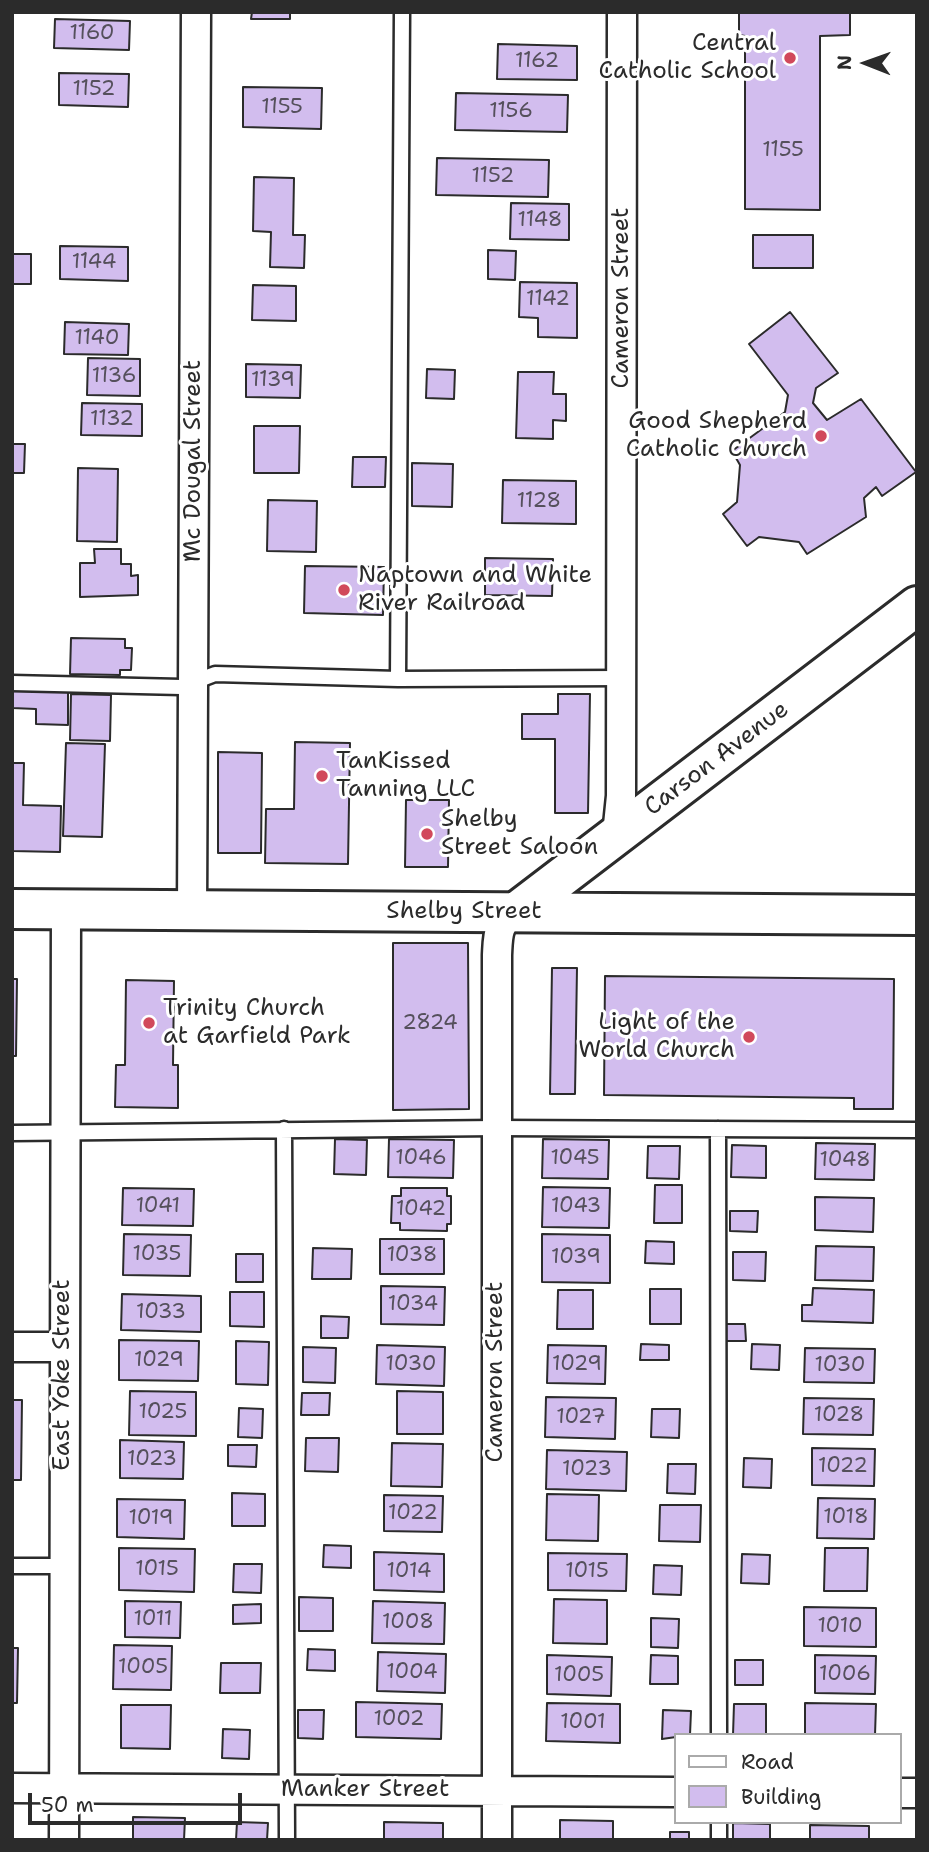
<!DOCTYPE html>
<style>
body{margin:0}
#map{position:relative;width:929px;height:1852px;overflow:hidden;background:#fff;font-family:"Shantell Sans",sans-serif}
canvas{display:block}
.frame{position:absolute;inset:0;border:14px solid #2b2b2b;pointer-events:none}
.legend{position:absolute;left:674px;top:1733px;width:228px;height:91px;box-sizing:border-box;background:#fff;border:2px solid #aaa;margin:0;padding:9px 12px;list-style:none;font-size:21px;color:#2b2b2b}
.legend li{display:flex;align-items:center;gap:14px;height:35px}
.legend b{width:35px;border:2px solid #aaa}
.north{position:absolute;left:831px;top:28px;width:70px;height:70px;-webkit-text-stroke:5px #fff;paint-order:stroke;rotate:271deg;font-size:19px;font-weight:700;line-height:28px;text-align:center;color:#2b2b2b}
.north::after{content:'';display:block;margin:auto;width:24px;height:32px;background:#2b2b2b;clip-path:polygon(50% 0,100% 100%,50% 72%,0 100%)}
.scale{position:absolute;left:28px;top:1793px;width:214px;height:32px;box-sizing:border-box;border:4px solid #2b2b2b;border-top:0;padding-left:9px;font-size:21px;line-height:24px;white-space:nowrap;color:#2b2b2b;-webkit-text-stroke:5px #fff;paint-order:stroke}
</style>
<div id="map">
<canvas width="929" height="1852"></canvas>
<div class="frame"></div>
<ul class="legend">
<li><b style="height:9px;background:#fff"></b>Road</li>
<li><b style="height:19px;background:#d2bdee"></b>Building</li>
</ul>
<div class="north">N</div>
<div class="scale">50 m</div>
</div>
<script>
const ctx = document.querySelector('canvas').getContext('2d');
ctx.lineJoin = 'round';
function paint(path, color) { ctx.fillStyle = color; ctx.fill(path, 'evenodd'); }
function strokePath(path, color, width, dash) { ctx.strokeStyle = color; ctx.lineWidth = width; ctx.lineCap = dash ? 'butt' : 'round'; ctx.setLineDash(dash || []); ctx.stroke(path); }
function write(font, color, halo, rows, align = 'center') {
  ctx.font = font + ' "Shantell Sans",sans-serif'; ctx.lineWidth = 6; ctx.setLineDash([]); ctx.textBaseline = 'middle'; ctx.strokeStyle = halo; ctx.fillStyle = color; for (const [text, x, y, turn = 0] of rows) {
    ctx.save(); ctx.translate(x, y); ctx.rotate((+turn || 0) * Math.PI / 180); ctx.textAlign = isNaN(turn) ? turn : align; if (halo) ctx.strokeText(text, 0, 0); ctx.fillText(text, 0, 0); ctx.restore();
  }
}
const building = new Path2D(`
 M252 12H290V19H251Z
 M739 12H850V35L820 36V210L745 209V36L739 35Z
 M55 19 130 21 129 50 54 48Z
 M498 44 577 46V80L497 79Z
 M59 73 129 74 128 107 59 105Z
 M243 87 322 88 321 129 243 127Z
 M456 93 568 95 567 132 455 130Z
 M437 158 549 160 548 197 436 195Z
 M254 177 294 178 293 235H305L304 268 270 267 271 232 253 231Z
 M511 203 569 204V240L510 239Z
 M753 235H813V268H753Z
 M60 246 128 247V281L60 279Z
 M488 250 516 251 515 280 488 279Z
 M12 254H31V284H12Z
 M520 282 577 283V338L538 337V318L519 317Z
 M253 285 296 286V321L252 320Z
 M790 312 838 373 816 388 813 403 827 420 861 399 916 472 882 496 876 487 864 498 866 517 807 554 799 542 759 537 747 546 723 514 737 502 740 465 732 451 785 412 788 395 749 344Z
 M65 322 129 324 128 355 64 354Z
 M88 358 140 359V396L87 395Z
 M246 364 301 365 300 398 246 397Z
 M427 369 455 370 454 399 426 398Z
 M518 372H554L553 394H566V421L553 420V439L516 438Z
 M82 403 142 404V436L81 435Z
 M254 426H300L299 473H254Z
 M12 444H25L24 473H12Z
 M353 457H386L385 487H352Z
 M412 463 453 464 452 507 412 506Z
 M78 468 118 469 117 542 77 541Z
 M503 480 576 481V524L502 523Z
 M268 500 317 501 316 552 267 551Z
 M94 549H121V564H131V576L138 575V595L80 597V563H95Z
 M485 558 553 559 552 596 485 595Z
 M305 566 384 567 383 615 304 613Z
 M71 638 125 639V648H132L131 670H120V675L70 674Z
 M12 690 68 691V725L36 724V709L12 708Z
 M71 694 111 695 110 741 70 740Z
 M558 694H590L588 813H555V739H522V714H558Z
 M295 742 350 743 348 864 265 863 266 809H294Z
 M66 743 105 744 102 837 63 836Z
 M218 752 262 753 261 853H218Z
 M12 763H24L23 805 61 806 60 852 12 851Z
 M406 800H449L448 867H405Z
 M393 943H468L469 1109 393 1110Z
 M552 968H577L575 1094H550Z
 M605 976 894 979 893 1109H854V1098L604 1095Z
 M12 979H17L16 1056H12Z
 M126 980 174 981 173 1065H178V1108L115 1107 116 1065H125Z
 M335 1139 367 1140 366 1175 334 1174Z
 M389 1139 454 1140 453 1178 388 1177Z
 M543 1139 609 1140 608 1179 542 1178Z
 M816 1143 875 1144 874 1180 815 1179Z
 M732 1145 766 1146V1178L731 1177Z
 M648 1146H680L679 1179 647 1178Z
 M655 1185H682V1223H654Z
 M543 1187 610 1188 609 1228 542 1227Z
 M123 1188 194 1189 193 1226 122 1225Z
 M401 1188H447V1196H451V1224H447V1231L400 1230V1223H391L392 1196H401Z
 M815 1197 874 1198 873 1232 815 1230Z
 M730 1211H758L757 1232 730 1231Z
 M124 1234 191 1235 190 1276 123 1275Z
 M542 1234 610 1235V1283L542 1282Z
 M380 1239H444V1274H380Z
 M646 1241 674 1242V1264L645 1263Z
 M816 1246 874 1247 873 1281 815 1280Z
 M313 1248 352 1249 351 1279H312Z
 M733 1252H766L765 1281 733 1280Z
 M236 1254H263V1282H236Z
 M381 1286 445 1287 444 1325 381 1324Z
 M813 1288 874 1290 873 1323 802 1321V1305H812Z
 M650 1289H681V1324H650Z
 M558 1290H593V1329H557Z
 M230 1292H264V1327L230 1326Z
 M122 1294 201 1296V1332L121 1330Z
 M321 1316 349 1317 348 1338H321Z
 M721 1324H745L746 1341H721Z
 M119 1340 199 1341 198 1381 119 1380Z
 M236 1341 269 1342 268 1385 236 1384Z
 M641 1344 669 1345V1360H640Z
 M752 1344 780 1345 779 1370 751 1369Z
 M377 1345 445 1347 444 1386 376 1384Z
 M548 1345 606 1346 605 1384 547 1383Z
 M303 1347 336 1348 335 1383 303 1382Z
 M805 1348 875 1349 874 1383 804 1382Z
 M130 1391 196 1392V1436L129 1435Z
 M397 1391 443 1392V1434H397Z
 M302 1393H330L329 1415H301Z
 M546 1397 616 1398 615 1439 545 1437Z
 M804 1398 874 1399 873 1435 803 1434Z
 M12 1400H22L21 1480H12Z
 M239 1408 263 1409 262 1438 238 1437Z
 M652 1409H680L679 1438 651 1437Z
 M306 1438H339L338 1472 305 1471Z
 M120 1440 184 1442 183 1479 120 1478Z
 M392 1443 443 1444 442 1487 391 1486Z
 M228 1445H257L256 1467 228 1466Z
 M812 1448 875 1449 874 1486 812 1485Z
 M547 1450 627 1452 626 1491 546 1489Z
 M744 1458 772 1459 771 1488 743 1487Z
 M668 1464H696L695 1494 667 1493Z
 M232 1493 265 1494V1526H232Z
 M547 1494 599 1495 598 1541 546 1540Z
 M384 1495 443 1496 442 1532 384 1531Z
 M818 1498 875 1499 874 1539 817 1538Z
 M117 1499 185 1500 184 1539 117 1537Z
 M660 1505H701L700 1542 659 1541Z
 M324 1545 351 1546V1568L323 1567Z
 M119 1548 195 1549 194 1592 119 1590Z
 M825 1548H868L867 1591H824Z
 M374 1552 444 1554V1592L374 1590Z
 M548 1553 627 1554 626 1591 548 1590Z
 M742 1554 770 1555 769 1584 741 1583Z
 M234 1564H262L261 1593 233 1592Z
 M654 1565 682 1566 681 1595 653 1594Z
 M299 1597 333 1598V1631H299Z
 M554 1599 607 1600V1644L553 1643Z
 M125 1601 181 1602 180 1638 125 1637Z
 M373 1601 445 1603 444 1644 372 1643Z
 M261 1604V1623L233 1624V1605Z
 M804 1607 876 1608V1647L804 1646Z
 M651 1618 679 1619 678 1648 651 1647Z
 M114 1645 172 1646 171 1690 113 1689Z
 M12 1648H18L17 1703H12Z
 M308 1649 335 1650V1671L307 1670Z
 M378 1652 446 1654 445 1693 377 1691Z
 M547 1655 612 1657 611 1696 547 1694Z
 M651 1655 678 1656V1684H650Z
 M815 1655 876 1656 875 1694 815 1693Z
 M735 1660H763V1685H735Z
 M221 1663H261L260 1693H220Z
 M356 1702 442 1704 441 1739 356 1737Z
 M547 1703 620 1704V1743L546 1741Z
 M805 1703 876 1704 875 1735H805Z
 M734 1704H766V1735H733Z
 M121 1705H171L170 1749 121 1748Z
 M298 1710H324L323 1739 298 1738Z
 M663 1710 691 1711 690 1735 662 1739Z
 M223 1729 250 1730 249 1759 222 1758Z
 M133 1817 185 1818 184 1840H133Z
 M560 1820 613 1821V1840H560Z
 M237 1822 268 1823 267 1840H236Z
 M384 1822 443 1823V1840H384Z
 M733 1823 770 1824V1840H733Z
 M810 1825 869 1826V1840H810Z
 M670 1832H689V1840H670Z`);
const lane = new Path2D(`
 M398 679 402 12
 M12 683 181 687 215 674 398 679 622 678
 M284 1129 287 1840
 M718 1129 719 1735
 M12 1133 496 1128 917 1130
 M12 1566H63
 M719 1822V1840`);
const street = new Path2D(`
 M617 835 621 796 622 12
 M192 910 196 12
 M12 1347H63
 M12 1788 675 1792
 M899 1793H917
 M64 1840 66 910
 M497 1840V955C498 936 497 922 516 912`);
const secondary = new Path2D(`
 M12 909 917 915
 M516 912 917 606`);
const markers = [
 [790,58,7,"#d1495b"],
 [821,436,7,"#d1495b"],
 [344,590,7,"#d1495b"],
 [322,776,7,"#d1495b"],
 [427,834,7,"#d1495b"],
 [149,1023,7,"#d1495b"],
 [749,1037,7,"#d1495b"]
];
const numberNames = [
 ["1160",92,34],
 ["1162",537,62],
 ["1152",94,90],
 ["1155",282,108],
 ["1156",511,112],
 ["1155",783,151],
 ["1152",493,177],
 ["1148",540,221],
 ["1144",94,263],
 ["1142",548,300],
 ["1140",97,339],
 ["1136",114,377],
 ["1139",273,381],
 ["1132",112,420],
 ["1128",539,502],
 ["2824",430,1024],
 ["1046",421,1159],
 ["1045",575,1159],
 ["1048",845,1161],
 ["1041",158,1207],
 ["1043",576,1207],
 ["1042",421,1210],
 ["1035",157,1255],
 ["1038",412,1256],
 ["1039",576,1258],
 ["1034",413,1305],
 ["1033",161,1313],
 ["1029",159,1361],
 ["1030",411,1365],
 ["1029",577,1365],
 ["1030",840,1366],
 ["1025",163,1413],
 ["1028",839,1416],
 ["1027",581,1418],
 ["1023",152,1460],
 ["1022",843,1467],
 ["1023",587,1470],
 ["1022",413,1514],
 ["1018",846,1518],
 ["1019",151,1519],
 ["1015",157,1570],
 ["1014",409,1572],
 ["1015",587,1572],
 ["1011",153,1620],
 ["1008",408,1623],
 ["1010",840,1627],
 ["1005",143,1668],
 ["1004",412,1673],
 ["1006",845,1675],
 ["1005",579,1676],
 ["1002",399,1720],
 ["1001",583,1723]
];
const poiNames = [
 ["Central",776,44,"right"],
 ["Catholic School",776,72,"right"],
 ["Good Shepherd",807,422,"right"],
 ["Catholic Church",807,450,"right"],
 ["Naptown and White",358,576],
 ["River Railroad",358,604],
 ["TanKissed",336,762],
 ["Tanning LLC",336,790],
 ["Shelby",441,820],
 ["Street Saloon",441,848],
 ["Trinity Church",163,1009],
 ["at Garfield Park",163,1037],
 ["Light of the",735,1023,"right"],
 ["World Church",735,1051,"right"]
];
const streetNames = [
 ["Cameron Street",622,298,-90],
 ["Mc Dougal Street",194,461,-90],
 ["Carson Avenue",717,759,-37],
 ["Shelby Street",464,912],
 ["Cameron Street",496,1372,-90],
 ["East Yoke Street",63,1375,-90],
 ["Manker Street",365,1790]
];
paint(building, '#d2bdee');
strokePath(building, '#2b2b2b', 2);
strokePath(lane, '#2b2b2b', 19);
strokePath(street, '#2b2b2b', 33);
strokePath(secondary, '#2b2b2b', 44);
strokePath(lane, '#fff', 14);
strokePath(street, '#fff', 28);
strokePath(secondary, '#fff', 38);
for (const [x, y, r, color] of markers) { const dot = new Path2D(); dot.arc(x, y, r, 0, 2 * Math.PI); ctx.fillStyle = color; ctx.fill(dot); strokePath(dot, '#fff', 2.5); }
write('21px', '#55505c', null, numberNames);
write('24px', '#2b2b2b', '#fff', poiNames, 'left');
write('24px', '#2b2b2b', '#fff', streetNames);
</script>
